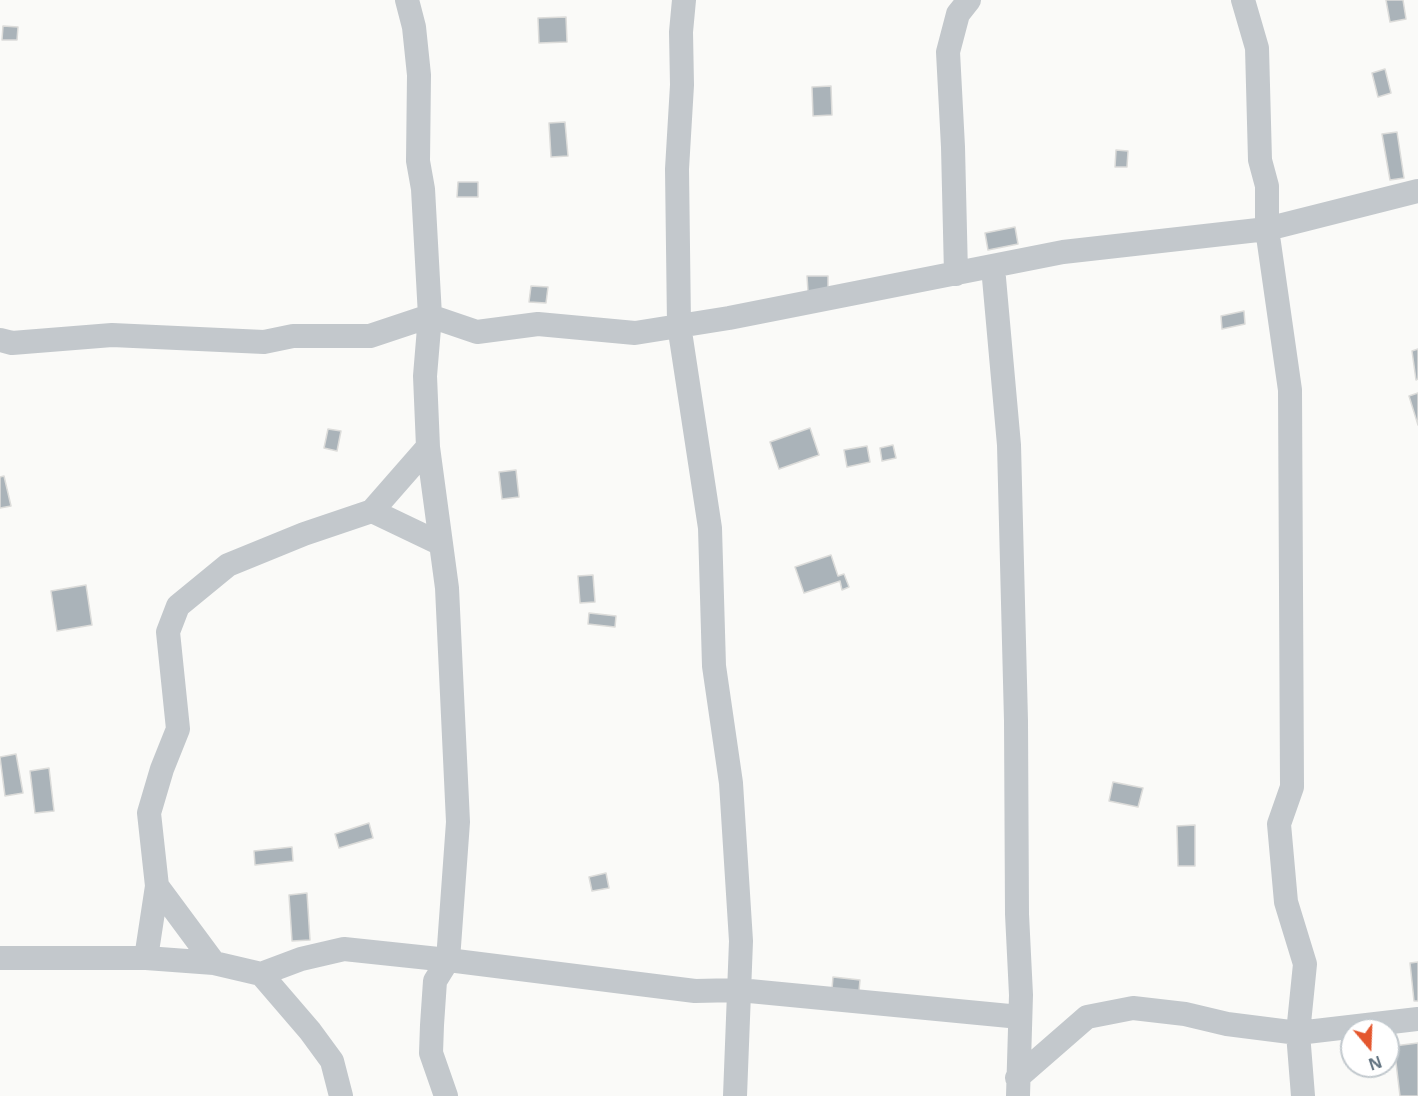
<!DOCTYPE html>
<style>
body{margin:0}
#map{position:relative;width:1418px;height:1096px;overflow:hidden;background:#fafaf8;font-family:"Noto Sans",sans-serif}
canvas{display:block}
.north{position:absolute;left:1340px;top:1018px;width:60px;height:60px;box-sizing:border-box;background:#fff;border:2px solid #c1c8cd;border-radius:50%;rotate:161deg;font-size:16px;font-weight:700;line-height:24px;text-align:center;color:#657683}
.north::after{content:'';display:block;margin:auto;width:21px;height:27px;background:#e4572e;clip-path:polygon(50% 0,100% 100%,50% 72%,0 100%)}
</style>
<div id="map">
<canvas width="1418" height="1096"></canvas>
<div class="north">N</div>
</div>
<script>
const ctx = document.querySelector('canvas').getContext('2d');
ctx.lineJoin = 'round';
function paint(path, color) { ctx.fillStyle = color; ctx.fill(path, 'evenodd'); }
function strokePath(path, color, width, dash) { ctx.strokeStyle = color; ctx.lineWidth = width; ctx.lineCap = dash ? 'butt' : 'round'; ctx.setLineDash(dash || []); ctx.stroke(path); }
const building = new Path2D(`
 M1386 0H1403L1406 19 1390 22Z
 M566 17 567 42 539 43 538 18Z
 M3 26 18 27 17 40H2Z
 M1385 69 1391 93 1378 97 1372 73Z
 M831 86 832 115 813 116 812 87Z
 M565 122 568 156 551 157 549 123Z
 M1397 132 1404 178 1390 180 1382 134Z
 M1116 150 1128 151 1127 167H1115Z
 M458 182H478V197H457Z
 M1015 227 1018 244 988 250 985 233Z
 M807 276H828V292H808Z
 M531 286 548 287 546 303 529 302Z
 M1244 311 1245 324 1222 329 1221 316Z
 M1418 349V379L1416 380 1412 351Z
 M1418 393V425L1409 396Z
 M810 428 819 455 779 469 770 442Z
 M328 429 341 431 337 451 324 448Z
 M893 445 896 458 882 461 880 448Z
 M867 446 870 462 847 467 844 450Z
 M516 470 519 497 502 499 499 472Z
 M4 476 11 506 0 508V477Z
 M831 555 838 576 844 574 849 587 842 590 840 581 804 593 795 567Z
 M593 575 595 602 580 603 578 576Z
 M86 585 92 625 57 631 51 591Z
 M589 613 616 616 615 627 588 624Z
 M16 754 23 793 5 796 0 757Z
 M49 768 54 811 35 813 30 771Z
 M1113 782 1143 788 1138 807 1109 801Z
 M369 823 373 838 339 848 335 834Z
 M1195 825V866H1178L1177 826Z
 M292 847 293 861 255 865 254 851Z
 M606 873 609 888 592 891 589 877Z
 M307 893 310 940 292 941 289 895Z
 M1418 962V1001H1414L1410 963Z
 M833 977 860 980 859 991 832 989Z
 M1418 1043V1096H1400L1394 1046Z`);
const minor = new Path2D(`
 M407 0 414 27 419 75 418 161 423 189 430 316 425 376 428 447 447 588 458 822 448 960 435 981 432 1025 431 1053 446 1096
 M684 0 681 32 682 85 677 169 679 325 710 528 714 666 731 783 741 941 735 1096
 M1243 0 1257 48 1260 160 1267 186V229L1290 390 1292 787 1279 824 1286 902 1305 964 1298 1033 1303 1096
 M993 267 1009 445 1016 721 1017 914 1021 995 1018 1096
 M956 274 953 147 948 52 958 14 969 0
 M0 340 12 343 112 335 264 342 293 336H370L430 316 477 332 538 324 635 333 729 318 1063 252 1267 229 1418 191
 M372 511 441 544
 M157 886 214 963
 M0 958H146L214 963 261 974 301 959 344 949 448 960 695 991 739 990 1020 1017
 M146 958 157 886 149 813 162 769 178 729 168 632 178 606 228 565 304 534 372 511 428 447
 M261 974 310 1031 332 1061 341 1096
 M1017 1078 1087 1017 1133 1008 1185 1014 1227 1024 1298 1033 1418 1019`);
paint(building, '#aab3b9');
strokePath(building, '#dcdcda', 1.5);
strokePath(minor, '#c3c8cc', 24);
</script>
